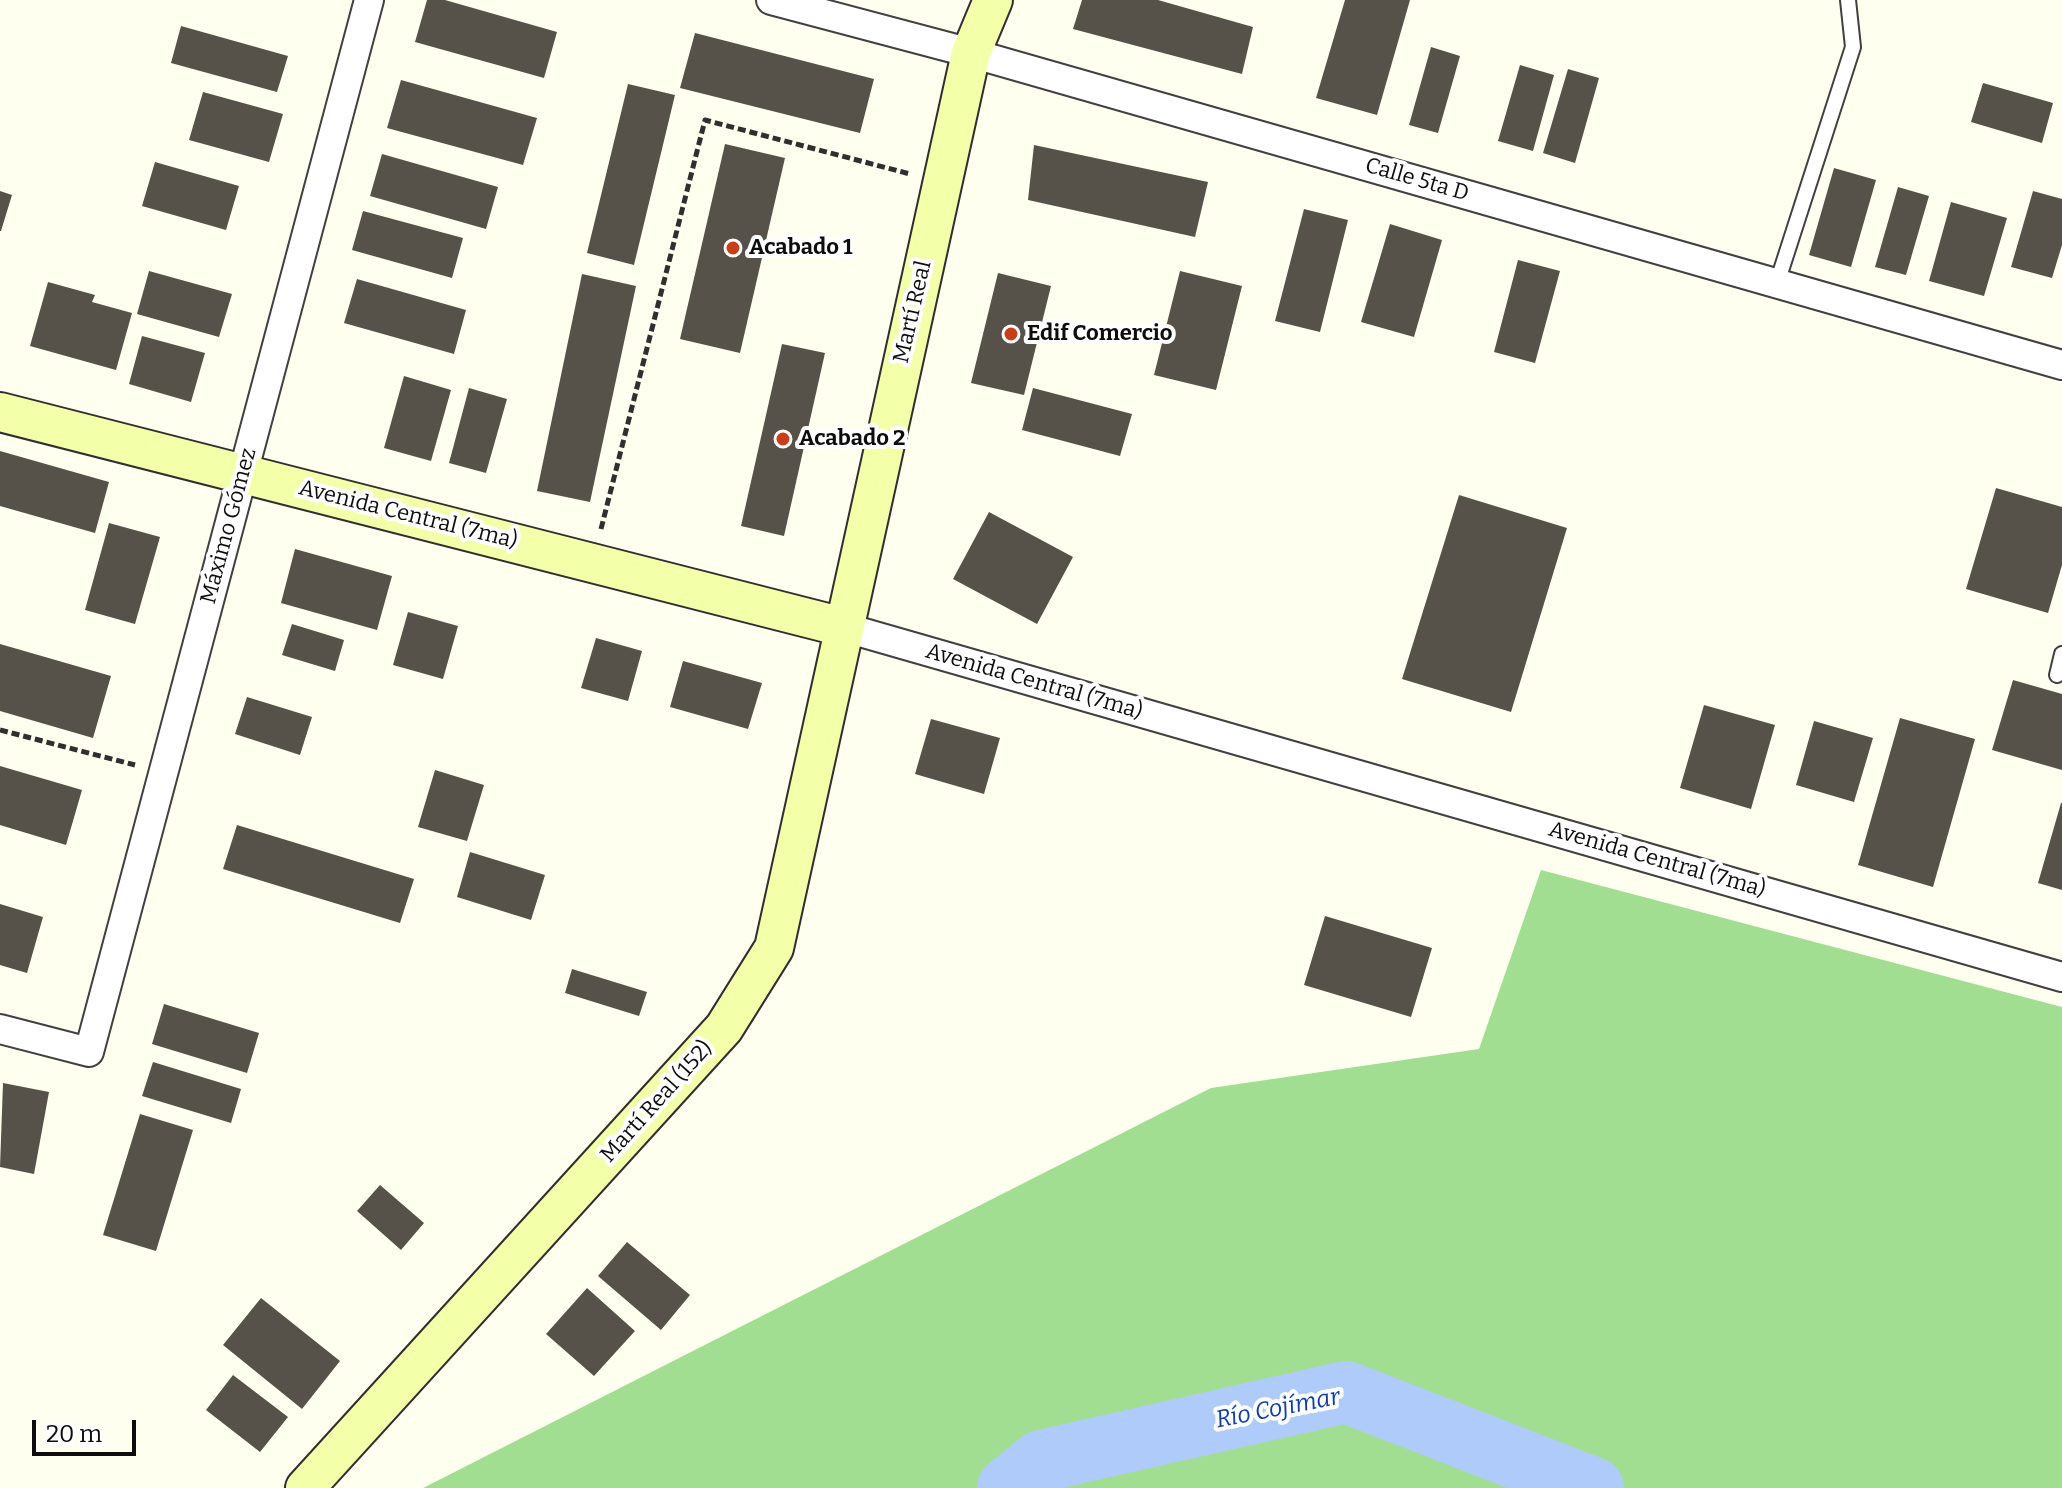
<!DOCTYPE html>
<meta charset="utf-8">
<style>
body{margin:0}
#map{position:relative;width:2062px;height:1488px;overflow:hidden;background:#feffee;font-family:Bitter,serif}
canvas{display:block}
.scale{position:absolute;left:32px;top:1420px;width:104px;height:36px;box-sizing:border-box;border:4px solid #0d0d0d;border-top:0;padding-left:10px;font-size:24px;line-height:28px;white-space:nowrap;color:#0d0d0d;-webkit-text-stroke:6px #fff;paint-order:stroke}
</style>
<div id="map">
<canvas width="2062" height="1488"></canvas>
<div class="scale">20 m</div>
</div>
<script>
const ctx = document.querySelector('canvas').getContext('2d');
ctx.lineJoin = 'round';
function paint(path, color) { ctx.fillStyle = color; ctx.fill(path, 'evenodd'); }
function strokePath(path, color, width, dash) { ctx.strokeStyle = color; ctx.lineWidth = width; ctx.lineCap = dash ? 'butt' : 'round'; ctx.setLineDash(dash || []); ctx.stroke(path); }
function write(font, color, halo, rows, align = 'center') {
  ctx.font = font + ' Bitter,serif'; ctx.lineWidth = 8; ctx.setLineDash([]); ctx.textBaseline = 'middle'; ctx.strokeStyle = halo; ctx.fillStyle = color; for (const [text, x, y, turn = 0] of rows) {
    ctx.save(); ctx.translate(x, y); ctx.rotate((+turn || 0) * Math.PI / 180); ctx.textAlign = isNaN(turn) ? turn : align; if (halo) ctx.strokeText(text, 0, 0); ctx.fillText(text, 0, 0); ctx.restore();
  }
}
const forest = new Path2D(`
 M1541 870 2062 1007V1488H423L1211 1088 1479 1049Z`);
const river = new Path2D(`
 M1008 1488 1041 1461 1346 1392 1593 1488`);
const building = new Path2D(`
 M427 0H445L557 32 544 78 415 42Z
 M1082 0H1158L1253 27 1242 74 1073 29Z
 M1345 0H1410L1377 115 1316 98Z
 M181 26 288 56 277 92 171 63Z
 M695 33 874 79 860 133 680 88Z
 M1431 47 1460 56 1438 133 1409 125Z
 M1520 65 1554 75 1533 151 1498 141Z
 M1568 69 1599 78 1575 163 1543 153Z
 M401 80 537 118 523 165 387 128Z
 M1983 83 2053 103 2042 143 1971 122Z
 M628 84 675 95 634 265 587 253Z
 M203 92 283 114 269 162 189 140Z
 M725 144 785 158 740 353 680 339Z
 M1034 145 1208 182 1195 237 1028 200Z
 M382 154 498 187 486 229 370 196Z
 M155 162 239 186 226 230 142 206Z
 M1834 168 1876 180 1851 267 1809 255Z
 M1898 187 1929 196 1906 275 1875 267Z
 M0 191 12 195 1 231H0Z
 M2033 191 2062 199V245L2052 278 2011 267Z
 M1951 202 2007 218 1984 296 1929 281Z
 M1304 209 1348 220 1320 332 1275 321Z
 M363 211 463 238 452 278 352 250Z
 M1390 224 1442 240 1414 337 1361 322Z
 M1518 260 1560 271 1535 363 1494 352Z
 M149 271 232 294 219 337 137 314Z
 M1180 271 1242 286 1216 390 1154 375Z
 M998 273 1051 286 1024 395 971 383Z
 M582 274 636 286 590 502 537 491Z
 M357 279 466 310 454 354 344 323Z
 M48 282 95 295 92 302 132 313 116 370 30 346Z
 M142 336 205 353 191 402 129 384Z
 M782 344 825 353 784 536 741 526Z
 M404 376 451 390 431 461 384 448Z
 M469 388 507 399 486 473 449 463Z
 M1033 388 1132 414 1120 456 1022 430Z
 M0 451 109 482 95 533 0 506Z
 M1996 488 2062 507V565L2048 613 1966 589Z
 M1459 495 1567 528 1511 712 1402 679Z
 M989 512 1073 557 1037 624 953 579Z
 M109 523 160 537 135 624 85 610Z
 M295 549 392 576 377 630 281 603Z
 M408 612 458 626 443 679 393 665Z
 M292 624 344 640 335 671 282 655Z
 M596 638 642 651 628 701 581 688Z
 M0 644 111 676 93 738 0 711Z
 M683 661 762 683 748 729 670 707Z
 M2013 680 2062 694V770L1992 750Z
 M247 697 312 717 300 755 235 734Z
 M1704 705 1775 725 1751 809 1680 788Z
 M1900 718 1975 739 1933 887 1858 865Z
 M931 719 1000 738 984 794 915 774Z
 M1814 721 1873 738 1854 802 1796 785Z
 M0 766 82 790 66 845 0 825Z
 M435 770 484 785 467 841 418 827Z
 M2061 803H2062V890L2038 883Z
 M237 825 414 879 400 923 223 869Z
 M470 852 545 875 531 920 457 897Z
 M0 904 43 917 27 973 0 965Z
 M1325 916 1432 948 1411 1017 1304 985Z
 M572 969 647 992 639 1016 565 993Z
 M164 1004 259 1033 247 1073 152 1044Z
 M153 1062 241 1089 231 1123 142 1096Z
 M3 1083 49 1092 34 1174 0 1167Z
 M140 1114 193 1130 156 1251 103 1235Z
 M380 1185 424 1223 401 1250 357 1211Z
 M627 1242 690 1295 661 1330 598 1276Z
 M587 1288 635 1331 594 1376 546 1334Z
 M261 1298 340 1361 302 1409 223 1345Z
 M233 1375 288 1417 260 1452 206 1410Z`);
const path = new Path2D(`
 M601 529 705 120 910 174
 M0 730 135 765`);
const service = new Path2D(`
 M1777 283 1853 47 1848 0
 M2057 675 2062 654`);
const minor = new Path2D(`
 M771 0 971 53 2062 365
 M843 627 2062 977
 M0 1029 89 1052 369 0`);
const secondary = new Path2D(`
 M0 412 843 627
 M305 1488 724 1028 774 948 971 53 993 0`);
const markers = [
 [733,248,8,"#c73e1b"],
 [1011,334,8,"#c73e1b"],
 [783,439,8,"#c73e1b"]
];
const streetNames = [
 ["Calle 5ta D",1417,180,16],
 ["Martí Real",913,312,-77],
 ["Avenida Central (7ma)",408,515,14],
 ["Máximo Gómez",229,526,-75],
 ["Avenida Central (7ma)",1034,682,16],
 ["Avenida Central (7ma)",1657,860,16],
 ["Martí Real (152)",657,1102,-48]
];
const poiNames = [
 ["Acabado 1",749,248],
 ["Edif Comercio",1027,334],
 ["Acabado 2",799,439]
];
const waterNames = [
 ["Río Cojímar",1278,1409,-11]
];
paint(forest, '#a2de92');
strokePath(river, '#aecbfa', 62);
paint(building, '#575249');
strokePath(service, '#404040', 18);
strokePath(minor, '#404040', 32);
strokePath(secondary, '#2f2f2f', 42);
strokePath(path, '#2f2f2f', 5, [8, 4]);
strokePath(service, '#fff', 14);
strokePath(minor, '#fff', 28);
strokePath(secondary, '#f3ffa9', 38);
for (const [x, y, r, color] of markers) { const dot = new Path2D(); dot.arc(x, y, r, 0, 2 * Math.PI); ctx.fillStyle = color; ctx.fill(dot); strokePath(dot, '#fff', 3); }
write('22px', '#0d0d0d', '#fff', streetNames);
write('bold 22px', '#0d0d0d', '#fff', poiNames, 'left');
write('italic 24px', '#0e3fa8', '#fff', waterNames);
</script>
